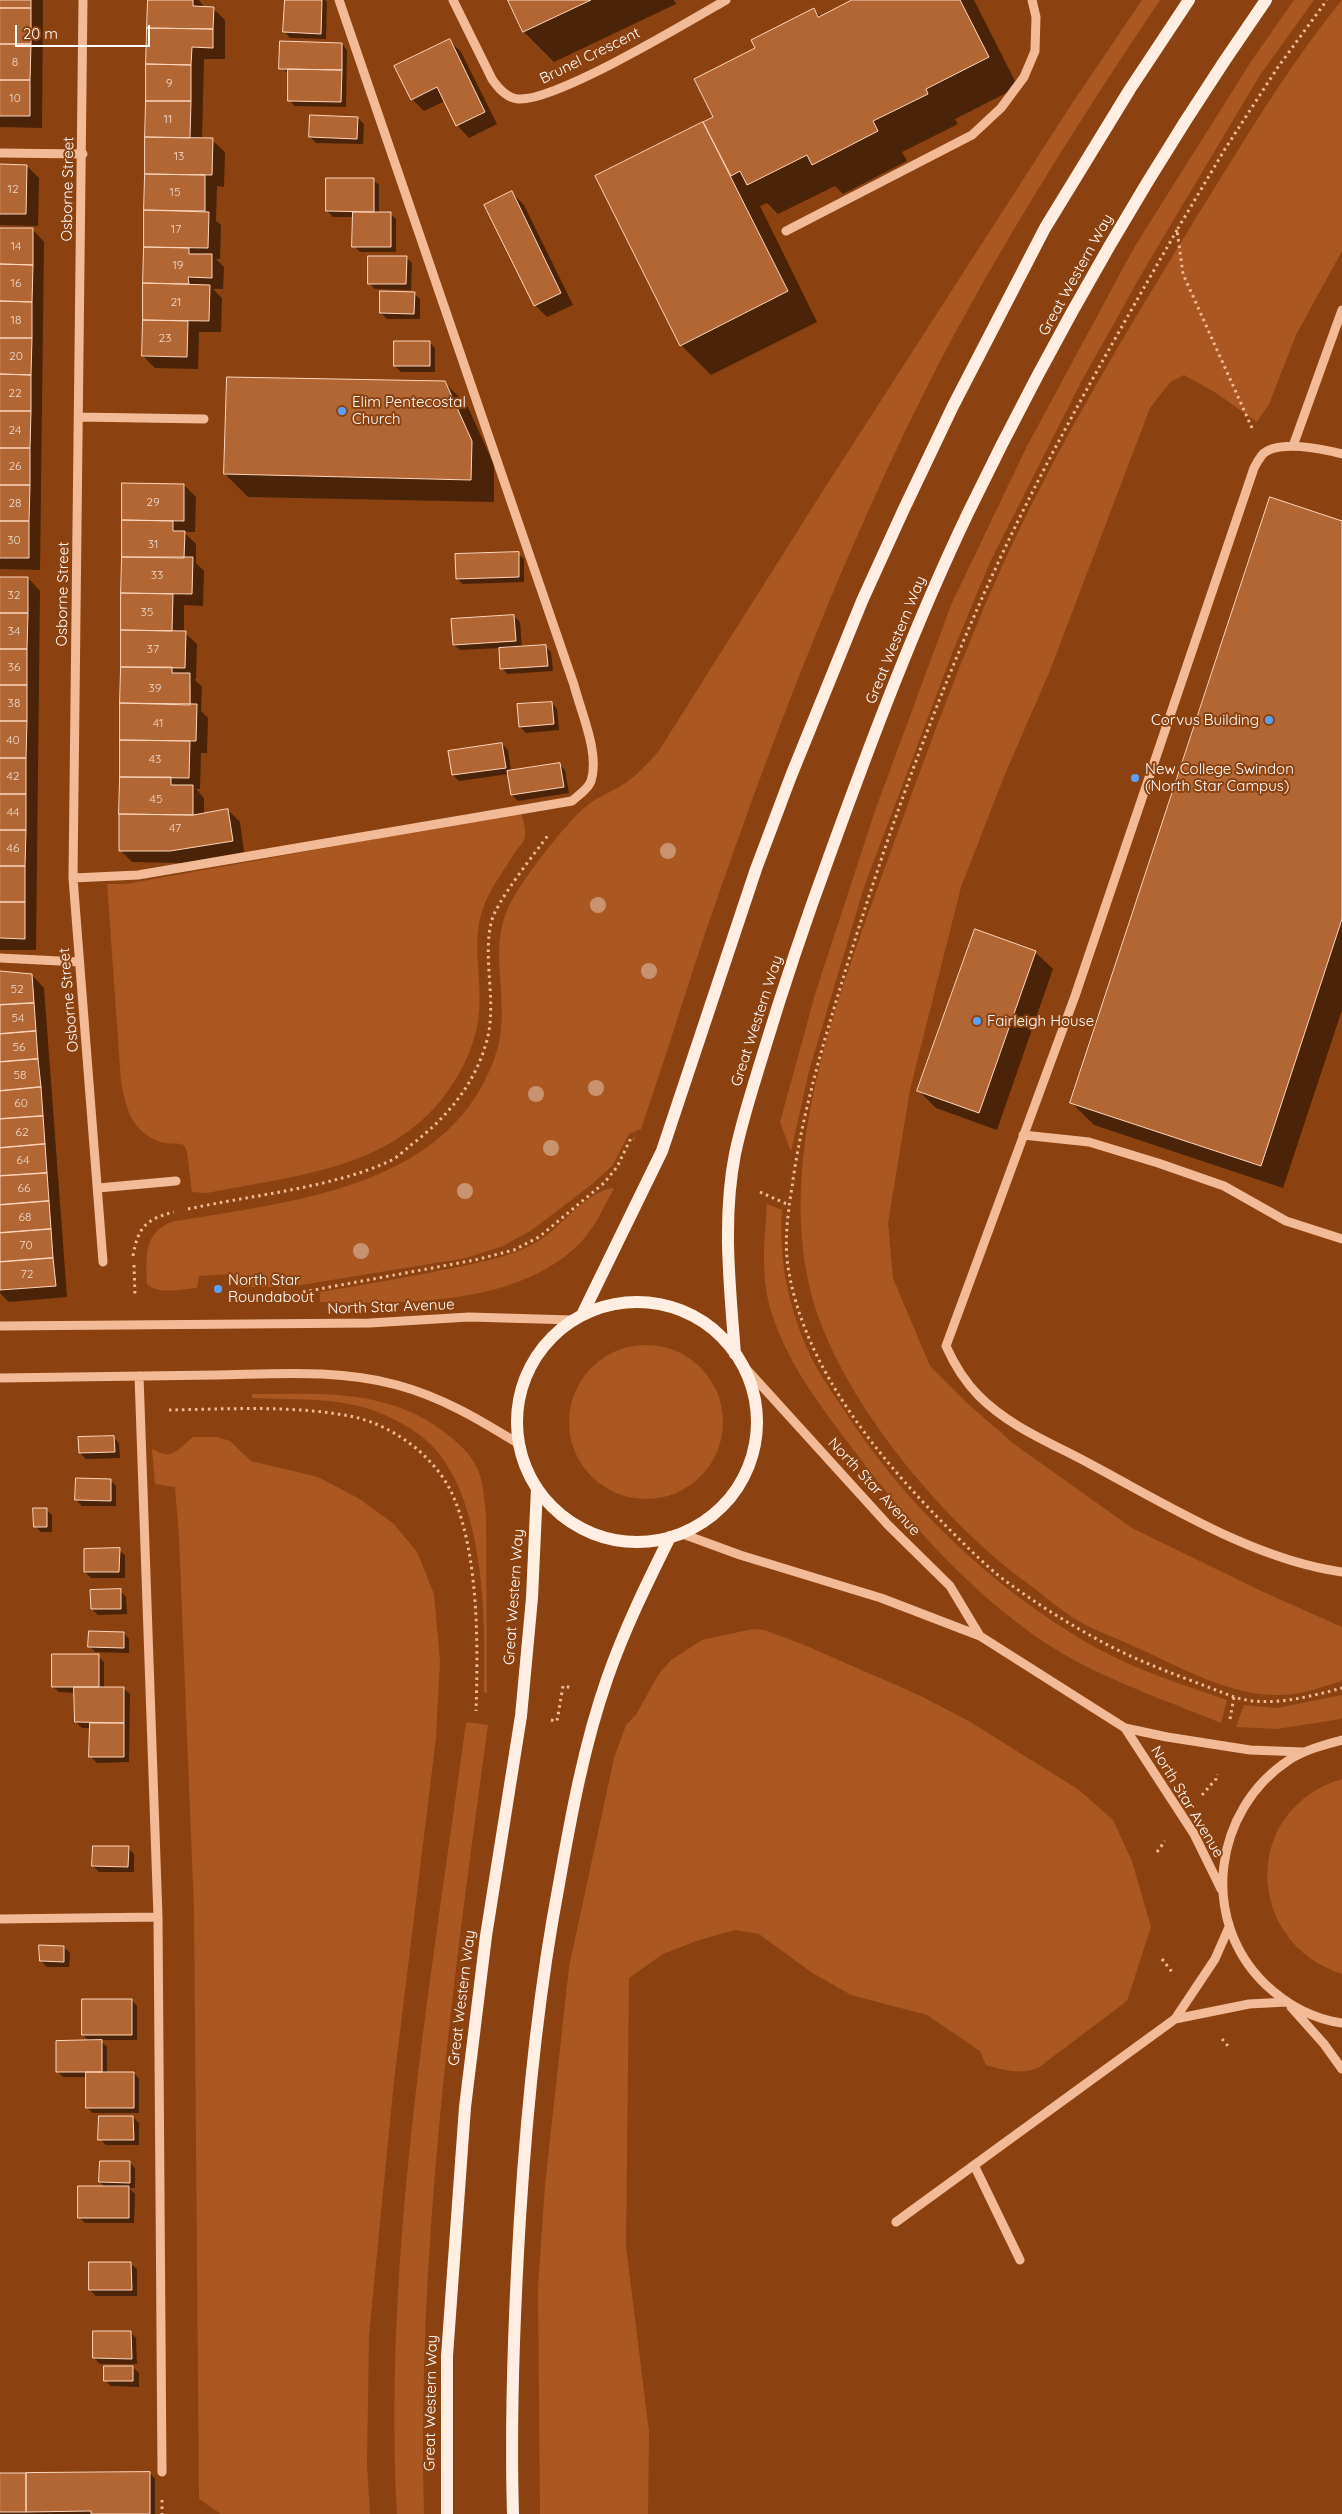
<!DOCTYPE html>
<style>
body{margin:0}
#map{position:relative;width:1342px;height:2514px;overflow:hidden;background:#8b4210;font-family:Quicksand,sans-serif}
canvas{display:block}
.scale{position:absolute;left:15px;top:25px;width:135px;height:22px;box-sizing:border-box;border:2px solid #fff;border-top:0;padding-left:6px;font-size:15px;line-height:18px;white-space:nowrap;color:#fff;-webkit-text-stroke:4px #8b4210;paint-order:stroke}
</style>
<div id="map">
<canvas width="1342" height="2514"></canvas>
<div class="scale">20 m</div>
</div>
<script>
const ctx = document.querySelector('canvas').getContext('2d');
ctx.lineJoin = 'round';
function paint(path, color) { ctx.fillStyle = color; ctx.fill(path, 'evenodd'); }
function strokePath(path, color, width, dash) { ctx.strokeStyle = color; ctx.lineWidth = width; ctx.lineCap = dash ? 'butt' : 'round'; ctx.setLineDash(dash || []); ctx.stroke(path); }
function write(font, color, halo, rows, align = 'center') {
  ctx.font = font + ' Quicksand,sans-serif'; ctx.lineWidth = 4; ctx.setLineDash([]); ctx.textBaseline = 'middle'; ctx.strokeStyle = halo; ctx.fillStyle = color; for (const [text, x, y, turn = 0] of rows) {
    ctx.save(); ctx.translate(x, y); ctx.rotate((+turn || 0) * Math.PI / 180); ctx.textAlign = isNaN(turn) ? turn : align; if (halo) ctx.strokeText(text, 0, 0); ctx.fillText(text, 0, 0); ctx.restore();
  }
}
const green = new Path2D(`
 M1142 0H1160C1071 133 984 270 913 415 840 565 779 722 724 879 694 962 670 1046 641 1129L629 1134 612 1166 591 1185 532 1230 503 1246 466 1258 289 1287H236L235 1274 199 1276 197 1288C184 1289 157 1295 147 1284 146 1258 143 1234 171 1222 292 1201 457 1189 498 1047 510 1002 488 950 508 908 518 885 569 818 589 804 598 797 609 793 619 787 635 778 646 765 658 752L826 486 1071 105Z
 M1294 0H1314L1260 75 1145 268 1080 384 990 562 953 651 864 887 809 1071 791 1152 780 1122 816 991 876 808 951 605 1027 446 1135 246 1252 60Z
 M1342 0V251L1296 335 1269 404 1257 422 1216 393 1184 375 1170 382 1150 408 1049 673 1005 774 961 887 910 1090 888 1223 893 1278 930 1366 966 1402 1014 1444 1132 1528 1259 1590 1342 1627V1681C1322 1687 1300 1695 1279 1695 1230 1696 1182 1668 1138 1648 1119 1639 1098 1632 1080 1622 1058 1609 1039 1591 1019 1577 934 1512 826 1382 807 1275 781 1137 842 987 888 859 932 739 975 616 1033 502 1083 402 1141 308 1199 213 1244 141 1288 66 1342 0Z
 M520 813C524 817 526 833 525 838 523 843 517 849 514 854 504 870 492 886 485 903 468 943 486 985 477 1027 472 1051 460 1075 445 1095 389 1170 292 1176 207 1193L192 1192 187 1152 184 1145C177 1142 169 1145 161 1142 131 1132 126 1108 121 1081L107 884H126Z
 M614 1188C603 1209 593 1232 575 1248 511 1306 401 1304 320 1302V1292C366 1284 412 1277 458 1267 486 1261 513 1256 537 1242 561 1228 587 1190 614 1188Z
 M767 1204 782 1210C779 1259 787 1300 806 1346 814 1366 828 1386 840 1404 903 1503 990 1586 1091 1645 1133 1669 1181 1684 1227 1700L1221 1723C1170 1702 1112 1682 1065 1655 979 1605 902 1516 843 1436 816 1400 789 1363 774 1320 760 1282 764 1244 767 1204Z
 M569 1422a77 77 0 1 1 154 0a77 77 0 1 1-154 0Z
 M252 1394C320 1394 385 1388 443 1431 457 1442 471 1453 478 1470 484 1484 484 1500 486 1515L487 1693 484 1692C486 1619 485 1492 426 1440 410 1426 389 1416 369 1409 332 1397 291 1400 252 1398Z
 M193 1437H217L230 1441 251 1461 318 1477 358 1498 394 1524 417 1552 434 1594 440 1661 436 1738 394 2081 369 2335 367 2465 370 2514H221L199 2499 194 1910 179 1537 175 1487 155 1484 152 1449C173 1461 177 1450 193 1437Z
 M753 1629 764 1630 802 1644 921 1696 972 1723 1079 1790 1113 1820 1132 1861 1151 1927 1127 2001 1038 2068C1020 2075 1004 2070 986 2065L980 2051 927 2015 851 1995 811 1972 759 1934 735 1930 696 1941 663 1954 629 1978 626 2246 649 2432 648 2514H540L538 2288 545 2185 569 1967 614 1758 626 1725 636 1715 658 1675 671 1660 702 1640Z
 M1342 1695V1718L1335 1720 1277 1729 1236 1727 1244 1705 1277 1708Z
 M466 1722 488 1725C452 1987 417 2249 424 2514H397C383 2249 431 1984 466 1722Z
 M1342 1779V1974C1244 1942 1241 1809 1342 1779Z`);
const shadow = new Path2D(`
 M0 0H43L42 128 0 127Z
 M149 0H199L205 8H213L225 20V59H204L202 139 212 140 225 152 224 187 217 186 216 221 221 225 220 259H216L224 267 223 289H213L222 298 221 332H199L198 369 155 368 143 356Z
 M286 0H325L327 2 326 39 290 38 285 32Z
 M509 0H674L676 4 554 62 524 32Z
 M855 0H974L1018 87 955 119 958 124 902 152 907 161 843 194 835 186 778 214 767 203 760 206 817 322 711 375 681 345 597 176 715 118 756 49 814 10 821 17Z
 M449 40 461 52 497 124 469 138 457 125 445 101 424 111 412 99Z
 M342 44 347 50 346 107 295 106 289 100V74L281 68Z
 M358 118 364 124 363 144 316 143 310 137Z
 M0 165 27 166 39 178 38 226 0 225Z
 M373 180 379 185V213H390L396 219V252H360L354 246V217H333L327 211Z
 M512 193 524 205 573 305 547 317 535 305Z
 M0 229H32L44 242 40 570 0 569Z
 M406 257 412 263 411 290 375 289 369 283Z
 M414 293 420 299V319H387L381 313Z
 M429 342 435 348V372H401L395 366Z
 M444 382 467 405 494 465V502L248 497 225 474Z
 M123 485H184L196 497 195 532H184L196 544V563L204 571 203 606 184 605V632L197 644 196 679H194L202 687 201 711 208 718 207 753H201L200 789H196L204 798V814L228 810 240 822 244 852 183 863 132 862 120 850ZM189 685H191V711H189Z
 M1342 522V1010L1283 1188 1094 1125 1071 1102Z
 M518 554 524 559V582L463 584 457 579Z
 M0 578H28L40 591 36 950H0Z
 M514 616 520 622 522 648 545 646 551 652 553 671 507 674 502 668 500 648 460 650 454 645Z
 M552 703 557 709 559 730 526 733 520 727Z
 M502 744 508 750 511 771 559 764 565 770 569 793 518 801 512 795 509 774 459 781 453 775Z
 M1035 952 1053 969 997 1130 936 1108 919 1091Z
 M0 972 32 975 44 988 67 1297 9 1302 0 1293Z
 M113 1437 119 1443 120 1458 86 1459 80 1453Z
 M110 1480 116 1486V1506H82L76 1500Z
 M46 1509 52 1515V1532H41L35 1526Z
 M119 1550 125 1555V1578H91L85 1572Z
 M121 1591 126 1597 127 1614 98 1615 92 1609Z
 M124 1633 129 1639V1653L95 1652 90 1646Z
 M98 1656 104 1662V1689H124L130 1694 129 1762 97 1763 91 1757V1728H82L76 1722 75 1693 59 1692 53 1687Z
 M128 1848 134 1854V1872H99L93 1866Z
 M64 1947 70 1953 69 1967H47L41 1961Z
 M132 2000 137 2006V2040H100L107 2047V2073H134L139 2079V2113H93L87 2108V2077H63L57 2071 90 2042 83 2035Z
 M133 2117 139 2123V2145H106L100 2139Z
 M129 2162 135 2168V2188H129L135 2194 134 2223H85L79 2217 106 2188 100 2182Z
 M131 2264 137 2269V2296H96L90 2290Z
 M131 2332 136 2338 137 2364H100L94 2358Z
 M133 2367 139 2373V2387L111 2386 105 2380Z
 M150 2473 155 2479V2514H0V2474Z`);
const building = new Path2D(`
 M0 0H31V8H0Z
 M148 0H193V6L214 7 213 29 147 28Z
 M285 0H322L321 34 283 32Z
 M508 0H591L523 32Z
 M852 0H960L989 57 926 89 928 94 873 121 878 131 812 165 807 155 747 185 740 171 731 176 703 122 713 117 694 79 755 48 751 40 814 8 818 17Z
 M0 8H31V44H0Z
 M147 28 213 29V48L192 47 191 65 146 64Z
 M450 39 485 112 456 126 437 87 411 100 394 66Z
 M280 41 342 43V70L279 69Z
 M0 44H31L30 80H0Z
 M146 64 191 65V101H146Z
 M288 69 342 70 341 102 288 101Z
 M0 80H30V116H0Z
 M146 101H191L190 138 145 137Z
 M310 115 358 117 357 139 309 137Z
 M703 122 788 291 680 346 595 176Z
 M145 137 213 138 212 175 145 174Z
 M0 164 27 165 26 214H0Z
 M145 174 205 175V211L144 210Z
 M326 178H374V212L326 211Z
 M512 191 561 293 534 306 484 205Z
 M144 210 209 212 208 248 144 247Z
 M353 212H391V247H352Z
 M0 228H33V265L0 264Z
 M144 247 189 248V254H212V278L188 277 189 284 143 283Z
 M368 256H407L406 284H368Z
 M0 264 33 265 32 302 0 301Z
 M143 283 210 285 209 321 143 320Z
 M380 291 415 292 414 314 380 313Z
 M0 301 32 302V338H0Z
 M143 320 188 321 187 357 142 356Z
 M0 338H32L31 375 0 374Z
 M394 341H430V366H394Z
 M0 374 31 375V411H0Z
 M227 377 445 381 472 441 471 480 224 474Z
 M0 411H31L30 448H0Z
 M0 448H30V485H0Z
 M122 483 184 484V521L122 520Z
 M0 485H30L29 521H0Z
 M1270 497 1342 521V919L1261 1166 1070 1103Z
 M122 520 173 521V531H185L184 558 122 557Z
 M0 521H29V558H0Z
 M519 552V577L456 579 455 554Z
 M122 557H193L192 594 121 593Z
 M0 577H28V613H0Z
 M121 593 173 594 172 631 121 630Z
 M0 613H28L27 649H0Z
 M514 615 516 641 453 645 451 619Z
 M121 630 186 631 185 668 121 667Z
 M546 645 548 666 500 669 499 648Z
 M0 649H27V685H0Z
 M121 667H172V673H190V705L120 703Z
 M0 685H27V721H0Z
 M552 702 554 724 519 727 517 704Z
 M120 703 197 704 196 741 120 740Z
 M0 721H27L26 758H0Z
 M120 740 190 741 189 778 120 777Z
 M502 743 506 768 452 775 448 751Z
 M0 758H26V794H0Z
 M560 763 564 787 511 795 507 771Z
 M120 777H171V785H193V815L119 814Z
 M0 794H26V830H0Z
 M228 809 233 841 170 851H119V814L193 815Z
 M0 830H26L25 866H0Z
 M0 866H25V902H0Z
 M0 902H25V939L0 938Z
 M975 929 1036 951 979 1113 917 1091Z
 M0 971 32 974 34 1003 0 1005Z
 M34 1003 36 1031 0 1034V1005Z
 M36 1031 38 1059 0 1062V1034Z
 M38 1059 41 1087 0 1091V1062Z
 M41 1087 43 1116 0 1119V1091Z
 M43 1116 45 1144 0 1148V1119Z
 M45 1144 47 1173 0 1176V1148Z
 M47 1173 49 1201 0 1205V1176Z
 M49 1201 51 1229 0 1233V1205Z
 M51 1229 53 1258 0 1262V1233Z
 M53 1258 56 1286 0 1290V1262Z
 M114 1436 115 1452 79 1453 78 1437Z
 M76 1478 111 1479V1501L75 1500Z
 M33 1508H47V1527H34Z
 M120 1548 119 1572H84V1549Z
 M121 1589V1609H91L90 1590Z
 M89 1631 124 1632V1648L88 1647Z
 M52 1654H99V1687H52Z
 M74 1687H124V1723L75 1722Z
 M90 1723H124V1757H89Z
 M93 1846H129L128 1867 92 1866Z
 M39 1945 64 1946V1962L40 1961Z
 M82 1999H132V2035H82Z
 M102 2040V2072H56V2041Z
 M86 2072H134V2108H86Z
 M99 2116H133L134 2140H98Z
 M100 2161H130V2183L99 2182Z
 M78 2186H129V2218H78Z
 M89 2262H131L132 2290H89Z
 M93 2331H131L132 2359 93 2358Z
 M104 2366H133V2381H104Z
 M150 2472V2514H91V2511L26 2512V2473Z
 M0 2473H26V2512H0Z`);
const path = new Path2D(`
 M1177 230C1117 335 1056 440 1004 550 934 699 879 857 832 1015 815 1072 800 1128 792 1187 788 1213 784 1240 788 1267 804 1368 878 1457 947 1527 964 1544 981 1561 999 1576 1032 1601 1067 1623 1104 1643 1145 1665 1191 1680 1234 1697 1269 1708 1308 1697 1342 1688
 M1252 428 1183 274 1177 230 1225 149 1278 67 1327 0
 M760 1192 789 1205
 M188 1209C252 1195 331 1188 390 1161 398 1157 405 1150 411 1145 448 1117 477 1082 488 1036 496 999 483 960 491 923 495 903 535 853 549 834
 M133 1256C138 1227 146 1219 174 1212
 M134 1265 135 1296
 M303 1292 475 1260 514 1250 539 1237 604 1183 617 1167 631 1138 634 1139
 M169 1410C228 1409 298 1405 354 1417 395 1426 438 1459 454 1498 479 1558 478 1647 476 1711
 M1230 1719 1234 1697
 M551 1720 557 1721 563 1686 573 1688
 M1202 1795 1216 1779 1217 1774
 M1157 1852 1165 1841
 M1162 1959 1172 1972
 M1222 2039 1228 2046
 M162 2500V2514`);
const minor = new Path2D(`
 M83 0 73 878 103 1262
 M453 0 492 79C498 88 507 98 518 99 555 102 688 22 726 0
 M0 153 83 154
 M786 231 972 135 1001 108 1024 77 1035 51 1036 17 1032 0
 M79 417 204 419
 M1293 446 1342 310
 M1342 454C1323 449 1277 439 1262 455 1259 459 1256 464 1254 468L1075 996 946 1346C954 1364 965 1382 979 1396 1011 1428 1054 1444 1092 1465 1169 1506 1255 1560 1342 1572
 M73 878 138 875 572 801C578 795 588 790 591 781 600 754 581 712 574 685L339 0
 M0 958 79 962
 M1023 1135 1089 1142 1158 1163 1224 1186 1286 1221 1342 1239
 M98 1188 176 1181
 M0 1326 370 1323 469 1317 573 1320
 M740 1362 888 1525 950 1586 980 1636
 M139 1376 158 1917 162 2472
 M0 1378C72 1377 144 1376 216 1375 277 1374 338 1369 397 1385 442 1397 480 1420 519 1444
 M680 1533 740 1555 881 1598 980 1636 1125 1728 1167 1737 1250 1750 1303 1752
 M1125 1728 1194 1834 1221 1889
 M1342 1740C1323 1745 1305 1750 1289 1760 1213 1810 1199 1920 1265 1984 1286 2004 1313 2019 1342 2023
 M0 1919 158 1917
 M1291 2007 1324 2044 1342 2069
 M1175 2019 1249 2004 1287 2002
 M974 2165 1020 2260
 M896 2222 1175 2019 1215 1959 1229 1927`);
const major = new Path2D(`
 M517 1422a120 120 0 1 1 240 0a120 120 0 1 1-240 0Z
 M582 1315 662 1151 756 869 791 776 862 601 903 511 953 406 1045 228 1130 89 1189 0
 M735 1354C730 1288 722 1220 735 1154 742 1120 753 1087 763 1054 783 988 805 922 829 857 871 741 915 624 968 513 1054 335 1153 162 1266 0
 M447 2514V2356L465 2107 486 1936 521 1716 532 1598 537 1488
 M513 2514C510 2415 514 2317 520 2218 527 2106 538 1994 559 1884 571 1816 584 1745 607 1679 624 1630 647 1583 670 1537`);
const trees = [
 [668,851],
 [598,905],
 [649,971],
 [596,1088],
 [536,1094],
 [551,1148],
 [465,1191],
 [361,1251]
];
const markers = [
 [342,411,5,"#57a2ff"],
 [1269,720,5,"#57a2ff"],
 [1135,778,5,"#57a2ff"],
 [977,1021,5,"#57a2ff"],
 [218,1289,5,"#57a2ff"]
];
const numberNames = [
 ["8",15,62],
 ["9",169,83],
 ["10",15,98],
 ["11",168,119],
 ["13",179,156],
 ["12",13,189],
 ["15",175,192],
 ["17",176,229],
 ["14",16,246],
 ["19",178,265],
 ["16",16,283],
 ["21",176,302],
 ["18",16,320],
 ["23",165,338],
 ["20",16,356],
 ["22",15,393],
 ["24",15,430],
 ["26",15,466],
 ["29",153,502],
 ["28",15,503],
 ["30",14,540],
 ["31",153,544],
 ["33",157,575],
 ["32",14,595],
 ["35",147,612],
 ["34",14,631],
 ["37",153,649],
 ["36",14,667],
 ["39",155,688],
 ["38",14,703],
 ["41",158,723],
 ["40",13,740],
 ["43",155,759],
 ["42",13,776],
 ["45",156,799],
 ["44",13,812],
 ["47",175,828],
 ["46",13,848],
 ["52",17,989],
 ["54",18,1018],
 ["56",19,1047],
 ["58",20,1075],
 ["60",21,1103],
 ["62",22,1132],
 ["64",23,1160],
 ["66",24,1188],
 ["68",25,1217],
 ["70",26,1245],
 ["72",27,1274]
];
const streetNames = [
 ["Brunel Crescent",590,56,-26],
 ["Osborne Street",68,189,-89],
 ["Great Western Way",1076,275,-61],
 ["Osborne Street",63,594,-89],
 ["Great Western Way",896,640,-68],
 ["Osborne Street",69,1000,-95],
 ["Great Western Way",757,1021,-72],
 ["North Star Avenue",391,1307,-2],
 ["North Star Avenue",874,1487,47],
 ["Great Western Way",514,1597,-86],
 ["North Star Avenue",1187,1802,59],
 ["Great Western Way",462,1998,-83],
 ["Great Western Way",431,2403,-89]
];
const poiNames = [
 ["Elim Pentecostal",352,402],
 ["Church",352,419],
 ["Corvus Building",1259,720,"right"],
 ["New College Swindon",1145,769],
 ["(North Star Campus)",1145,786],
 ["Fairleigh House",987,1021],
 ["North Star",228,1280],
 ["Roundabout",228,1297]
];
paint(green, '#aa5722');
paint(shadow, '#0007');
paint(building, '#b26634');
strokePath(building, '#fdd6bd', 1);
strokePath(path, '#f2ba96', 3, [2.5, 4]);
strokePath(minor, '#f2ba96', 9);
strokePath(major, '#ffeee1', 12);
ctx.fillStyle = '#ca936f';
for (const [x, y] of trees) { ctx.beginPath(); ctx.arc(x, y, 8, 0, 2 * Math.PI); ctx.fill(); }
for (const [x, y, r, color] of markers) { const dot = new Path2D(); dot.arc(x, y, r, 0, 2 * Math.PI); ctx.fillStyle = color; ctx.fill(dot); strokePath(dot, '#8b4210', 2); }
write('12px', '#ecd9cc', null, numberNames);
write('15px', '#fff', '#8b4210', streetNames);
write('15px', '#fff', '#8b4210', poiNames, 'left');
</script>
